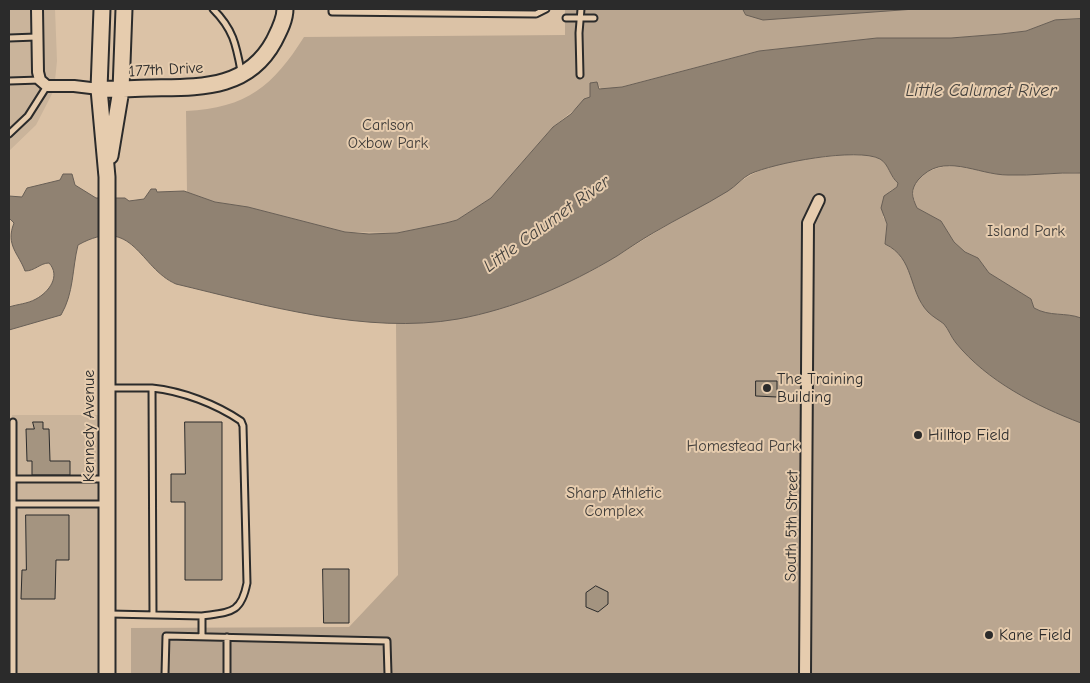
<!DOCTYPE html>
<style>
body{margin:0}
#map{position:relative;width:1090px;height:683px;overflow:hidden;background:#dbc2a6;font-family:"Comic Neue",sans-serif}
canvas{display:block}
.frame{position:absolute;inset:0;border:10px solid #2b2b2b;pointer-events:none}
</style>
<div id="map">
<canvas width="1090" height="683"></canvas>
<div class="frame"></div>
</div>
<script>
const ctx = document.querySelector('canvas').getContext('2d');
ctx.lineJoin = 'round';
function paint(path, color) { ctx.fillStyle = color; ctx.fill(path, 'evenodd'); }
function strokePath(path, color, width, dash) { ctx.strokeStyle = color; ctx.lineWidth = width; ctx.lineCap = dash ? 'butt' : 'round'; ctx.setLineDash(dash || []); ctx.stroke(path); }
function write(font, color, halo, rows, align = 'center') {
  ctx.font = font + ' "Comic Neue",sans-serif'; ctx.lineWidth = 4; ctx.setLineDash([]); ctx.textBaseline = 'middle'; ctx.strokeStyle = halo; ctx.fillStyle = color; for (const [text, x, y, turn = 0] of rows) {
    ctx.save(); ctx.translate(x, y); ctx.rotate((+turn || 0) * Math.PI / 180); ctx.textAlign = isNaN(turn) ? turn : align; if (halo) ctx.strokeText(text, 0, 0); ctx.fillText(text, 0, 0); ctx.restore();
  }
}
const built = new Path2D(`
 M9 9H55L57 61 54 90 36 125 9 151Z
 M12 415H103L104 674H9V502Z`);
const green = new Path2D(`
 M565 9H1081V19L1055 20 1026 31 1001 34 951 38H877L758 51 621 87 602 90 598 85 590 93V97L553 127 491 198 457 220 446 223 397 233 345 232 248 207 215 202 187 192 186 111C247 108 273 86 304 37L565 35Z
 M845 155C858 155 879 152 887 166 891 173 891 178 898 183L897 187 890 191 883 217 888 224 885 244C918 259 907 290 928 312 933 317 939 320 944 324 949 330 951 337 956 343 987 381 1036 406 1081 423V674H131V628L349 627 398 575 396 323C474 323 550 297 617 256 648 237 679 217 711 200 730 190 746 175 766 168 791 159 819 158 845 155Z
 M947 166C970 166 987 175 1008 175 1033 176 1056 172 1081 173V318C1065 312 1050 317 1034 308L1031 299 989 273 978 258 965 252 954 242 941 221 917 208C906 180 922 171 947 166Z`);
const water = new Path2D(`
 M743 9H915L763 20 746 15Z
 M1081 19V173C1056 172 1033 176 1008 175 977 175 943 151 918 180 910 190 912 197 917 208L941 221 954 242 965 252 978 258 989 273 1031 299 1034 308C1050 317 1065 312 1081 318V423C1036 406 987 381 956 343 951 337 949 330 944 324 939 320 933 317 928 312 908 291 915 258 885 244L887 224 881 208 884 196 897 187 898 183C890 177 889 164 880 159 858 147 773 163 750 174 742 178 736 186 728 191 704 206 678 218 653 233 641 240 629 248 617 256 569 285 513 309 458 319 367 335 264 305 176 284 139 268 134 214 78 245 72 269 74 293 61 315L9 330V307C18 304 27 304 36 299 49 292 61 276 49 263 40 263 35 271 25 271 19 254 5 245 14 223L9 218V196L22 197 27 188 60 180 63 174H72L75 185 96 198H125L129 201 144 199 151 189H156L157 192 184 191 215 202 248 207 345 232 369 234 397 233 446 223 457 220 491 198 553 127 571 114 584 99 590 97V83L597 82 599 89 622 87 759 51 877 38H951L1001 34 1026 31 1055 20Z`);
const building = new Path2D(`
 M756 381H777V397L756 396Z
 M33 422H43V429H49L50 461H70V475H32V461H27L26 429H34Z
 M185 422H222V580H185V502H171V474H185Z
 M26 515H69V560H56L55 599H21L22 570H26Z
 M323 569H349V623H324Z
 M596 586 608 592V604L598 612 586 607V593Z`);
const lane = new Path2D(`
 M213 9C233 29 236 44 241 71
 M332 9V12L536 14 546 9
 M566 18H594
 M9 38 36 37
 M580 75 579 33 581 9
 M9 81 40 80
 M9 134 28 116 47 86
 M108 388H152L153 615
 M152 388C182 391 216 404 241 421L243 426 247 583C241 614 230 612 202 616
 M13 479H105
 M13 504H106
 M110 614 202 616V636
 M227 637V674
 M13 674V422
 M165 674 166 636 387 641 388 674`);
const street = new Path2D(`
 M37 9 38 72 40 80 47 86H74L99 89
 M805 674 808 223 819 200`);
const secondary = new Path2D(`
 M102 9 99 89 107 177V674
 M99 89C116 90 132 88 149 88 197 87 247 91 274 41 279 31 285 20 285 9
 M110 156 121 90 124 9`);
const markers = [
 [767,388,5,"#2b2b2b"],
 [918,435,5,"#2b2b2b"],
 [989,635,5,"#2b2b2b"]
];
const streetNames = [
 ["177th Drive",166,70,-3],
 ["Kennedy Avenue",89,426,-90],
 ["South 5th Street",792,526,-89]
];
const parkNames = [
 ["Carlson",388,125],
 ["Oxbow Park",388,143],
 ["Island Park",1026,231],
 ["Homestead Park",743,446],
 ["Sharp Athletic",614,493],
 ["Complex",614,511]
];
const poiNames = [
 ["The Training",777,379],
 ["Building",777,397],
 ["Hilltop Field",928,435],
 ["Kane Field",999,635]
];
const waterNames = [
 ["Little Calumet River",981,91],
 ["Little Calumet River",547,224,-36]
];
paint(built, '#cab49b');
paint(green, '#baa690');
paint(water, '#908272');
strokePath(water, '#685f56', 1);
paint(building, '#a49480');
strokePath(building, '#2b2b2b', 1);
strokePath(lane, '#2b2b2b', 9);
strokePath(street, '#2b2b2b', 14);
strokePath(secondary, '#2b2b2b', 19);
strokePath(lane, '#e6ccae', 5);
strokePath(street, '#e6ccae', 10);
strokePath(secondary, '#e6ccae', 15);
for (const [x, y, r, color] of markers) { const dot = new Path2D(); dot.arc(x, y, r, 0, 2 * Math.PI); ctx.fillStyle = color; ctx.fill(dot); strokePath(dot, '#e6ccae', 2); }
write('16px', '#2b2b2b', '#e6ccae', streetNames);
write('16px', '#403d3a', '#e6ccae', parkNames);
write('16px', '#2b2b2b', '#e6ccae', poiNames, 'left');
write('italic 18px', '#44413d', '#e6ccae', waterNames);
</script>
